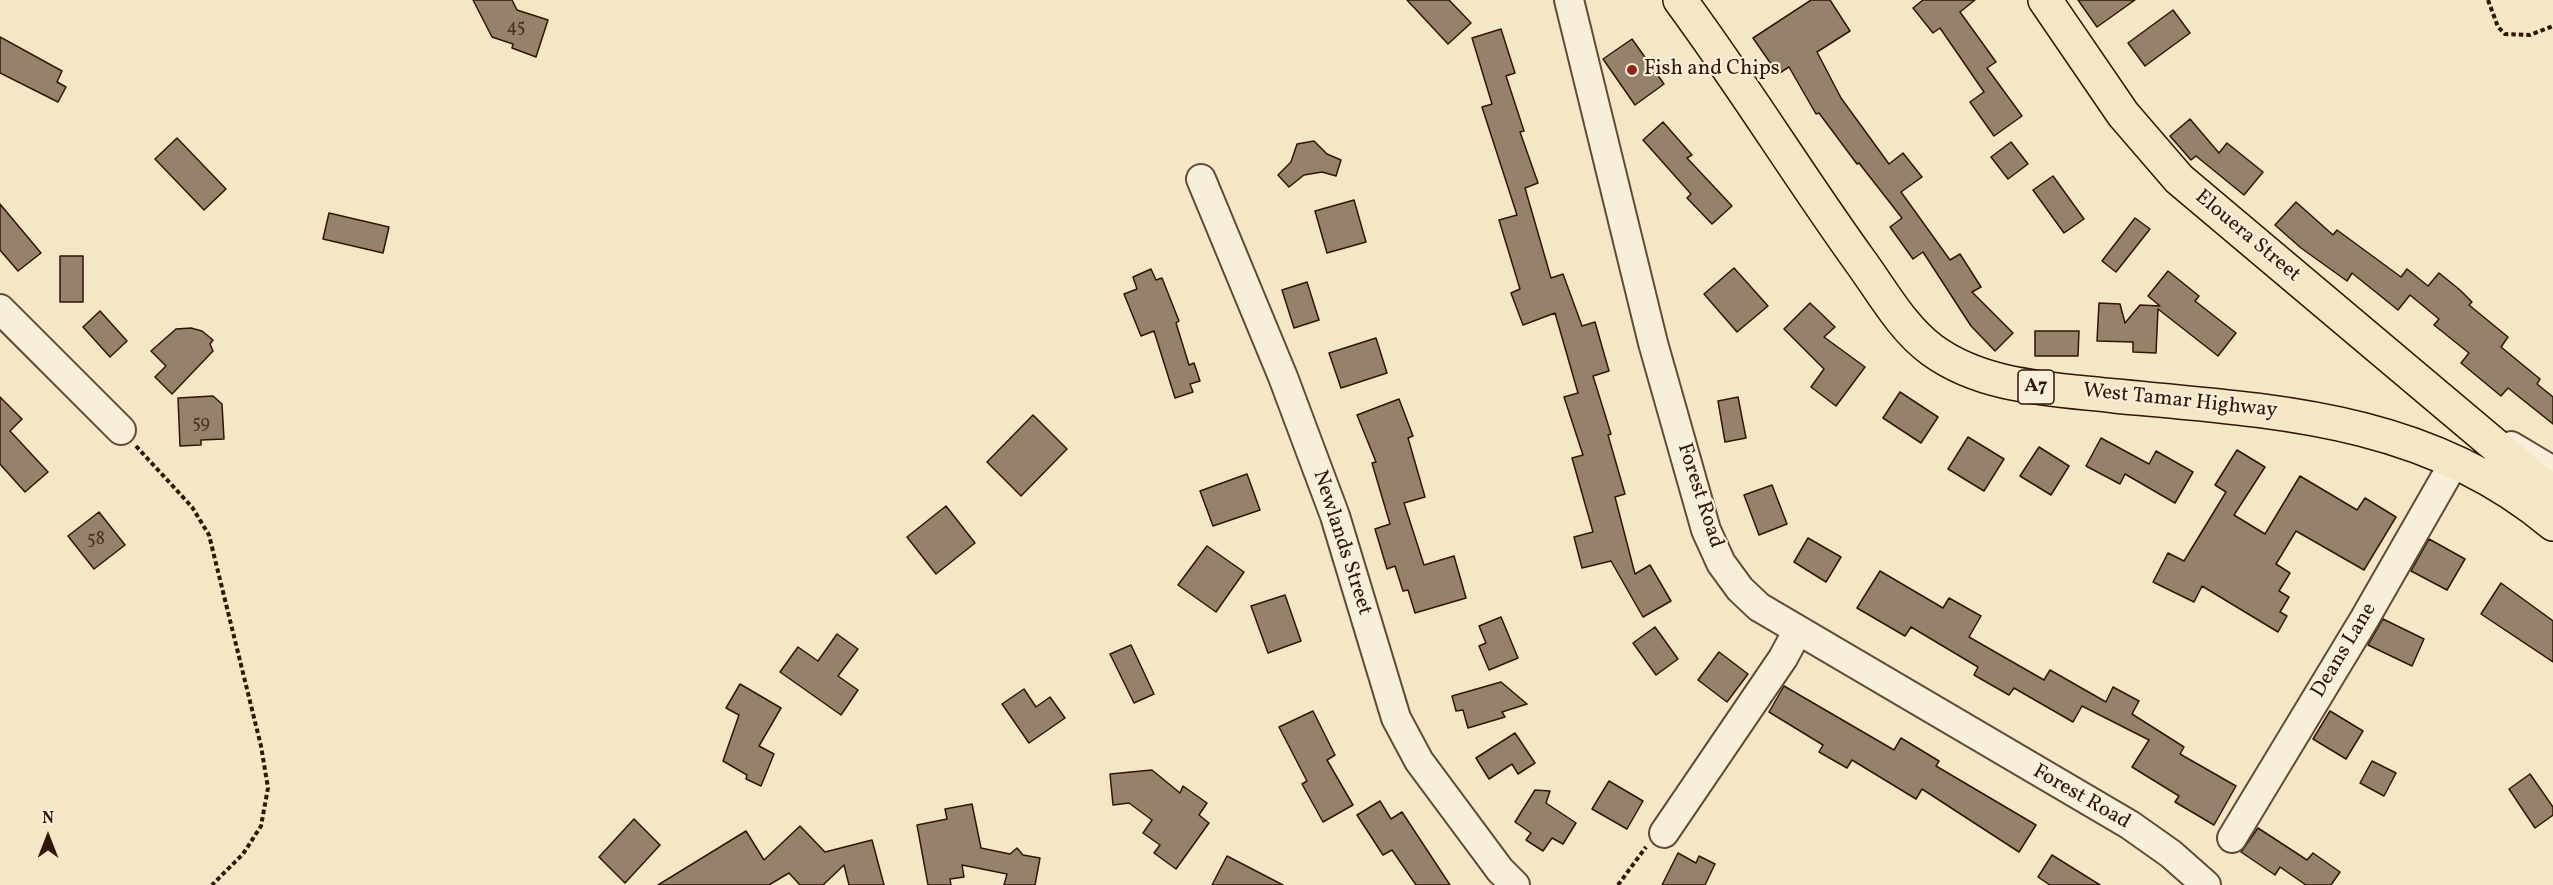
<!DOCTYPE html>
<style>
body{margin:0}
#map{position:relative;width:2553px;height:885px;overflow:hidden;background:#f4e7c6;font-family:Vollkorn,serif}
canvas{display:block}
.north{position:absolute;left:18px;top:807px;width:60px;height:60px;-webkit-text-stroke:4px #f8efda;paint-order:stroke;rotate:0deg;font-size:16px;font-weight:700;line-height:24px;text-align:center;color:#311506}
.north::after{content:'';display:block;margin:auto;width:21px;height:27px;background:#311506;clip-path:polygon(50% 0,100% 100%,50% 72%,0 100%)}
</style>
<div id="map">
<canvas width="2553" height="885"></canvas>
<div class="north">N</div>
</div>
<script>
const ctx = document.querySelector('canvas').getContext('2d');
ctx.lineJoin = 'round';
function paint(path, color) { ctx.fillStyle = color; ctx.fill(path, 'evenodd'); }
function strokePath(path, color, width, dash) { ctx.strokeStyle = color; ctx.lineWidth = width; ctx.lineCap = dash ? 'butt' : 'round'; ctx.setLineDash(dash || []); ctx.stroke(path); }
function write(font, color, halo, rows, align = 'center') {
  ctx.font = font + ' Vollkorn,serif'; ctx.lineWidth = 4.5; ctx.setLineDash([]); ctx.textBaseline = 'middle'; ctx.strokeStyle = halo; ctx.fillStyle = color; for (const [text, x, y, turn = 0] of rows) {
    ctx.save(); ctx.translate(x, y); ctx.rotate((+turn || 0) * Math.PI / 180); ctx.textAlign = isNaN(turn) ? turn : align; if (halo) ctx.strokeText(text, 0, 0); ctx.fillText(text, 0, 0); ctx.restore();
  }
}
const building = new Path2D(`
 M473 0H512L517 10 548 20 536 57 512 48 513 44 492 37Z
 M1407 0H1449L1471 23 1448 44Z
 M1811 0H1830L1850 31 1817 52 1841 98 1889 164 1903 153 1922 177 1901 192 1950 260 1960 254 1981 287 1972 292 2013 333 1995 351 1971 326 1923 252 1913 259 1890 227 1902 218 1859 163 1857 164 1819 113 1816 114 1789 67 1778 74 1753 38Z
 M1923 0H1975L1960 12 1996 62 1987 68 2022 116 1994 136 1970 102 1984 92 1940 28 1933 33 1913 8Z
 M2078 0H2135L2097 27Z
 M2173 10 2190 33 2145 66 2128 43Z
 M1501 29 1515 73 1506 76 1524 131 1520 132 1538 183 1525 188 1551 278 1563 274 1582 326 1595 322 1609 371 1593 376 1611 434 1608 435 1625 494 1615 497 1635 574 1650 565 1671 601 1643 617 1611 561 1582 568 1574 537 1593 532 1572 458 1583 455 1564 397 1578 393 1555 313 1523 325 1511 293 1520 289 1499 220 1517 215 1482 107 1492 104 1472 38Z
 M0 37 62 71 57 82 66 87 58 102 0 73Z
 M1632 39 1664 84 1635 105 1603 59Z
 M2190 119 2219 153 2227 143 2263 172 2244 195 2196 156 2191 160 2170 136Z
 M1663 122 1692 155 1687 158 1732 206 1712 224 1687 198 1691 194 1643 140Z
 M177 138 226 189 204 210 155 159Z
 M1314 141 1327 154 1341 160 1336 176 1322 172 1304 175 1289 187 1278 175 1291 162 1297 144Z
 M2011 142 2028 164 2008 179 1991 157Z
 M2053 176 2084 219 2064 233 2033 190Z
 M1354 200 1366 242 1327 253 1315 211Z
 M2296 202 2333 235 2337 230 2401 277 2407 269 2428 286 2439 273 2460 290 2472 302 2469 305 2508 337 2501 347 2540 379 2537 384 2553 397V424L2508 388 2501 396 2461 363 2469 353 2434 325 2439 319 2410 295 2398 310 2352 273 2347 281 2301 248 2275 225Z
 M0 204 41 253 18 271 0 250Z
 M329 213 389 227 383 253 323 239Z
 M2135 218 2150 229 2116 272 2102 261Z
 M60 256H83V302H60Z
 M1734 268 1768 306 1737 332 1704 294Z
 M1151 269 1156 280 1162 278 1179 321 1176 323 1189 365 1194 363 1200 381 1190 384 1193 392 1175 398 1154 331 1141 336 1124 294 1137 289 1133 277Z
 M2168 271 2199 296 2195 301 2236 333 2218 356 2158 309 2156 353 2133 352V342L2097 341 2099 303 2120 304 2125 323 2140 305 2160 306 2148 296Z
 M1307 282 1319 320 1294 328 1282 290Z
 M1810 303 1835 327 1824 337 1865 367 1836 406 1811 387 1824 369 1784 329Z
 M100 311 127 341 110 357 83 327Z
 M191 328 202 331 213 340 210 344 213 351 172 394 155 377 166 366 151 351 176 329Z
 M2035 331H2079L2078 356H2035Z
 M1376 338 1387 373 1341 388 1329 353Z
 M1900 392 1938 417 1921 443 1883 418Z
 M213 396 222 404 224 439 201 440V445L180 446 178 398Z
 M0 397 22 419 10 431 48 472 25 492 0 464Z
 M1738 397 1746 438 1725 442 1718 401Z
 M1399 399 1413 436 1408 438 1425 497 1404 503 1424 565 1454 556 1466 598 1415 613 1408 590 1403 591 1395 566 1387 569 1375 529 1390 524 1372 463 1376 462 1357 415Z
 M1033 415 1067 449 1021 496 987 462Z
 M1968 437 2004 459 1984 491 1948 469Z
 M2101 438 2149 464 2156 451 2193 472 2175 503 2125 474 2120 484 2086 466Z
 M2039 447 2069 466 2051 495 2020 476Z
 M2237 450 2265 467 2234 515 2265 534 2300 476 2357 510 2365 498 2396 517 2364 570 2296 531 2276 564 2290 573 2279 591 2289 597 2280 612 2287 616 2278 632 2202 586 2194 602 2153 582 2168 553 2184 561 2226 492 2215 485Z
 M1247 474 1260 510 1213 526 1200 491Z
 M1772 485 1787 524 1759 535 1744 495Z
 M946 506 975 543 936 574 907 537Z
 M99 512 125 545 94 569 68 536Z
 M1808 538 1841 557 1826 582 1794 562Z
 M2429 539 2465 559 2447 590 2411 571Z
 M1207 546 1244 572 1216 612 1178 585Z
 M1880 571 1943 608 1949 598 1981 616 1969 637 2044 680 2050 670 2106 702 2113 687 2139 701 2132 714 2184 747 2180 754 2236 786 2214 825 2175 802 2179 796 2132 767 2149 740 2082 706 2073 722 2014 688 2009 695 1974 675 1978 667 1911 627 1905 636 1857 608Z
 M2501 583 2553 621V662L2481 614Z
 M1285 595 1301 641 1268 653 1251 606Z
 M1501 617 1518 658 1489 670 1479 646 1486 643 1479 626Z
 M2383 619 2424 639 2412 666 2368 645Z
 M1655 627 1678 659 1656 675 1633 643Z
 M837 634 858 649 838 676 858 690 841 715 780 672 798 647 818 661Z
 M1131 645 1154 694 1134 703 1110 654Z
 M1719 652 1748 674 1727 702 1698 680Z
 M1501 682 1527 704 1502 712 1505 717 1468 728 1463 710 1456 711 1452 696Z
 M740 684 781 708 759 746 774 754 761 786 746 779 747 775 723 761 739 715 726 708Z
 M1784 686 1894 750 1901 738 1939 761 1936 766 2036 825 2019 852 1922 789 1916 799 1852 760 1847 768 1819 752 1823 745 1769 712Z
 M1024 689 1036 707 1050 697 1065 718 1029 743 1002 704Z
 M1313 711 1335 755 1327 760 1353 805 1323 822 1302 784 1307 781 1279 727Z
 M2330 711 2363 731 2346 759 2313 739Z
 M1515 733 1535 763 1518 774 1512 764 1489 779 1476 758Z
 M2372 761 2396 773 2384 796 2360 783Z
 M1152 770 1180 793 1183 786 1207 803 1199 815 1209 823 1176 869 1154 853 1160 845 1143 833 1152 820 1129 803 1113 805 1110 774Z
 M2530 774 2553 807V815L2535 828 2509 789Z
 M1609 781 1643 801 1627 829 1592 809Z
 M1535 790 1550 791 1546 803 1576 823 1563 844 1552 838 1543 851 1526 840 1531 833 1515 822Z
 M1380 801 1391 819 1402 812 1450 885H1416L1392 850 1383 855 1357 815Z
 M972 804 981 848 1010 854 1017 848 1023 855 1040 858 1035 885H1004L1007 874 962 865 964 877 950 879 951 885H928L917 825 947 819 945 809Z
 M634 819 660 845 625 883 599 857Z
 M800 826 825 852 872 840 884 885H849L844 865 823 885H800L789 873 769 885H658L746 831 764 860Z
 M2258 828 2307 860 2313 853 2340 872 2331 885H2306L2280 867 2275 875 2241 852Z
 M1678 853 1696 863 1699 856 1715 864 1705 885H1662Z
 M2052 855 2100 885H2050L2038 877Z
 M1227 856 1283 885H1212Z`);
const path = new Path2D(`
 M2488 0 2498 27 2505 34 2530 35 2553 26
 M136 446 192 507 209 535 261 746 268 788 261 826 243 854 212 885
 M1618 885 1646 847`);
const minor = new Path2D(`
 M1569 0 1653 343 1706 530 1721 563 1740 589 1759 607 2130 825 2171 854 2206 885
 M1201 179 1283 377 1335 516 1396 718 1419 761 1500 870 1515 885
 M0 309 121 430
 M2511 446 2553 471
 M1664 833 1783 658 1797 632
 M2232 838 2365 618 2455 461`);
const highway = new Path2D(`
 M1680 0C1743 85 1798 175 1860 261 1882 291 1902 328 1932 350 1984 388 2053 389 2115 396 2273 411 2426 417 2553 524
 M2045 0 2123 114 2179 179 2553 494`);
const markers = [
 [1632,70,6,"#8f2418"]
];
const numberNames = [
 ["45",516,29],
 ["59",201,425],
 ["58",96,541]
];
const shields = [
 [2036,387,36]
];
const shieldNames = [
 ["A7",2036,387]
];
const poiNames = [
 ["Fish and Chips",1644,70]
];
const streetNames = [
 ["Elouera Street",2247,237,40],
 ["West Tamar Highway",2180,402,6],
 ["Forest Road",1699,496,72],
 ["Newlands Street",1341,543,72],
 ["Deans Lane",2345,651,-59],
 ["Forest Road",2081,798,30]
];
paint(building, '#96826a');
strokePath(building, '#311506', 1.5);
strokePath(minor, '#624a36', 32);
strokePath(highway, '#311506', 36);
strokePath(path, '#311506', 4, [4.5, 3]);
strokePath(minor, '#f8efda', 28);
strokePath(highway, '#f4e7c6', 33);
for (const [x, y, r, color] of markers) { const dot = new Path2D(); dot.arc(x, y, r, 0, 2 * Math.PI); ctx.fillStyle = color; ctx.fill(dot); strokePath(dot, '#f8efda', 2); }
write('18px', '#4a301f', null, numberNames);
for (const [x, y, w] of shields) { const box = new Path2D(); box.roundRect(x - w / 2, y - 17, w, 34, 4.5); ctx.fillStyle = '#f8efda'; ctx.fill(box); strokePath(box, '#311506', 1.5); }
write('bold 20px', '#311506', null, shieldNames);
write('21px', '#311506', '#f8efda', poiNames, 'left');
write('21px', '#311506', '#f8efda', streetNames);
</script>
